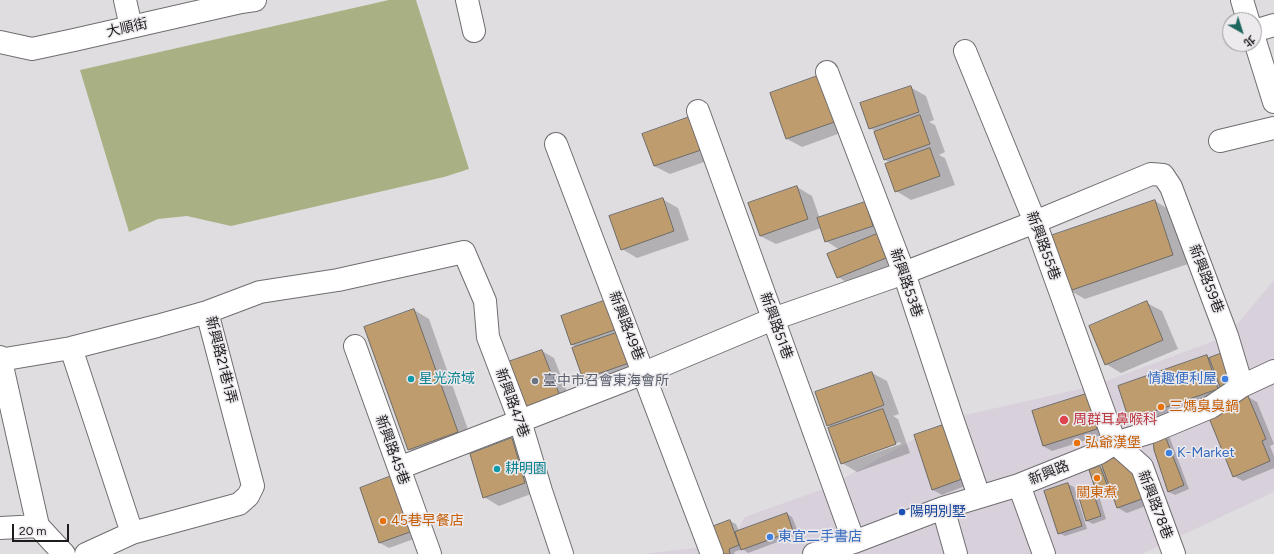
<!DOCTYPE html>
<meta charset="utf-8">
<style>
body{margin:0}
#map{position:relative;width:1274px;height:554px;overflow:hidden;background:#e0dde1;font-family:Figtree,"Noto Sans TC",sans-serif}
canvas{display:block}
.north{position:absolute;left:1222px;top:12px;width:40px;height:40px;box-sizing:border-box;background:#edeaee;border:1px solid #9a989a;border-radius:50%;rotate:141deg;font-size:11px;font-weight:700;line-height:16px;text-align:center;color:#1d1c1d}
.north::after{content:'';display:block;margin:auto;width:14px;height:18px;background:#1c665d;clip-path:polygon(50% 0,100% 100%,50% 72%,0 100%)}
.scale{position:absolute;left:12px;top:524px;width:57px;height:18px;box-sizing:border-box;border:2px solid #1d1c1d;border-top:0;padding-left:5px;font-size:12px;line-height:14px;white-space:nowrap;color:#1d1c1d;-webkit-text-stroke:3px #edeaee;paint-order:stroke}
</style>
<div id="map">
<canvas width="1274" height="554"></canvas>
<div class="north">北</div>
<div class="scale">20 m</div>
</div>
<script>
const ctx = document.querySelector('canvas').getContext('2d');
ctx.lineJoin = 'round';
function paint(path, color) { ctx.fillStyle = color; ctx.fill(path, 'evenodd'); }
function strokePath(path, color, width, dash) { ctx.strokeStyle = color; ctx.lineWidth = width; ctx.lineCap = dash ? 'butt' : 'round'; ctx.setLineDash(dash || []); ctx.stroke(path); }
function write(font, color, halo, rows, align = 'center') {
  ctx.font = font + ' Figtree,"Noto Sans TC",sans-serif'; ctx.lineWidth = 3; ctx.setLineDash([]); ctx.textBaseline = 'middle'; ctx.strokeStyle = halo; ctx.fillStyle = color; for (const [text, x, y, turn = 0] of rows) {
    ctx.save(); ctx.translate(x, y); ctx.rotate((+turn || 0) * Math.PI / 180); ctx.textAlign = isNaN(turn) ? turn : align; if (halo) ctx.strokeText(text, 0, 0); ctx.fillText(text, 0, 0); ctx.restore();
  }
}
const built = new Path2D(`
 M1274 280V492L1142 554H643L703 547 734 536 745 517 826 488 952 418 1093 386 1227 336Z`);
const green = new Path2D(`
 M389 0H416L469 169 444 177 231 226 187 216 158 219 129 232 80 70Z`);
const shadow = new Path2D(`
 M841 83 857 127 802 147 787 139Z
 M910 87 926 96 934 120 929 122 935 125 945 152 939 155 945 158 955 185 911 200 896 191 891 163 885 160 875 131 870 128Z
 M695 116 721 156 670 174 654 166Z
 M797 187 812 196 820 219 865 203 880 212 901 267 853 286 838 277 840 250 826 241 821 228 776 244 760 236Z
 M662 199 678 208 689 240 637 258 622 249Z
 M1155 201 1170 210 1188 264 1085 299 1069 290Z
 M612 299 647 371 599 387 584 379 577 347 572 345Z
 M1147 303 1162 311 1178 349 1121 373 1106 364Z
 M414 310 429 319 472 441 424 458 409 449Z
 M542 351 554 358 573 407 540 420Z
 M1207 356 1242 386 1145 428 1130 419Z
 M872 373 887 381 899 414 893 416 898 419 910 453 857 472 842 463 833 428 828 425ZM900 442 901 444 851 461V459Z
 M1248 397 1257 402 1274 444 1270 446 1274 456V468L1243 481 1234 476Z
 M1095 400 1105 434 1052 451 1043 446 1033 412Z
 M1168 433 1189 489 1175 495 1169 492 1155 450Z
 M915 435 970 484 942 495 933 490Z
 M512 439 527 448 539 491 499 506 484 497Z
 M1100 467 1105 470 1162 500 1127 513 1118 508 1112 491 1101 495 1098 493 1106 519 1093 524 1087 521 1091 488 1097 491Z
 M1068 484 1074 487 1087 529 1065 536 1059 533Z
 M361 488 422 536 389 548 380 543Z
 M787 514 792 517 799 534 748 553 743 549 734 552 735 554H707L730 521 736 524 739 531Z`);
const building = new Path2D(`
 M826 73 843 119 786 139 770 93Z
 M911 86 919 112 869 129 860 103Z
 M695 115 707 148 654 166 642 134Z
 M920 115 930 144 884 160 874 132Z
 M930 148 940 176 895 192 885 164Z
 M797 186 808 219 760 236 748 203Z
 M663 198 674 231 621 250 609 216Z
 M1155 200 1173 255 1069 291 1050 236Z
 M865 202 873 226 825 242 817 218Z
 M877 234 886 258 837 278 827 254Z
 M612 298 623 327 571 345 561 316Z
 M1147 301 1163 340 1105 365 1089 326Z
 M414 309 458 432 408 450 364 327Z
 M622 331 632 362 583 379 572 348Z
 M542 350 562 401 528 414 508 362Z
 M1225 352 1236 383 1221 389 1209 358Z
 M1207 355 1218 389 1129 420 1118 386Z
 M872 372 884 405 827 426 815 392Z
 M1086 394 1097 429 1043 446 1032 411Z
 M1248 396 1266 439 1262 441 1270 461 1233 477 1207 413Z
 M883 409 896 444 841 464 828 428Z
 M949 423 966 470 962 479 932 490 914 435Z
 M1162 428 1184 485 1168 492 1154 450 1153 439Z
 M512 438 525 483 483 498 470 454Z
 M1137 450 1153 495 1117 508 1101 463Z
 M1100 466 1109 490 1097 494 1089 470Z
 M394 475 413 531 379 543 360 488Z
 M1068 483 1082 526 1058 534 1044 491Z
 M1091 486 1101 516 1086 521 1077 491Z
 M787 513 793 531 741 550 735 532Z
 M730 520 739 545 729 549 730 554H706L698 532Z`);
const minor = new Path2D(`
 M125 0 131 27
 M467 0 474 31
 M1242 0 1248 20
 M1254 31 1274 25
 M1254 38 1274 102
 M0 42 32 49 74 40 241 2 255 0
 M965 51 1035 222 1115 443 1142 467 1174 554
 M827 72 904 273 952 418 979 496
 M698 111 854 542
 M1220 141 1274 128
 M556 144 712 554
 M355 346 430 554
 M71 348 132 533
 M0 357 38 526
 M0 360 71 348 157 326 207 312
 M399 468 644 373 773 319 904 273 1035 222 1151 174 1163 175 1171 187 1227 336 1242 386
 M1019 485 1044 554
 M943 508 956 554
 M0 528 38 526 64 554
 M86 554 132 533 239 504 248 496 253 486 207 312 260 292 338 280 464 252 485 301 488 337 520 421 541 491 562 554
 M814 554 854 542 943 508 1019 485 1099 453 1115 443 1151 432 1211 407 1242 386 1274 371`);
const markers = [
 [411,379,4,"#0f9aa8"],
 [1225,379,4,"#3f7fe0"],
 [535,381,4,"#6b7280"],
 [1161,407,4,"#e8710a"],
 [1064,420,5,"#e0444e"],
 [1077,443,4,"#e8710a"],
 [1169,453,4,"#3f7fe0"],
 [497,469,4,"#0f9aa8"],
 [1097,478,4,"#e8710a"],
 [902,512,4,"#1a4fb4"],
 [383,521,4,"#e8710a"],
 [770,537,4,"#3f7fe0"]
];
const streetNames = [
 ["大順街",127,28,-13],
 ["新興路55巷",1043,246,70],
 ["新興路59巷",1206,279,69],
 ["新興路53巷",906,283,71],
 ["新興路49巷",626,326,69],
 ["新興路51巷",776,326,70],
 ["新興路21巷1弄",221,360,76],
 ["新興路47巷",512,403,70],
 ["新興路45巷",392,450,70],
 ["新興路",1049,473,-22],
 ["新興路78巷",1155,505,69]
];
const cultureNames = [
 ["星光流域",419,379],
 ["耕明園",505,469]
];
const shopNames = [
 ["情趣便利屋",1217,379,"right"],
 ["K-Market",1177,453],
 ["東宜二手書店",778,537]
];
const worshipNames = [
 ["臺中市召會東海會所",543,381]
];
const foodNames = [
 ["三媽臭臭鍋",1169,407],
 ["弘爺漢堡",1085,443],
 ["關東煮",1097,493,"center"],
 ["45巷早餐店",391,521]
];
const healthNames = [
 ["周群耳鼻喉科",1073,420]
];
const transitNames = [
 ["陽明別墅",910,512]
];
paint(built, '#d8d0da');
paint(green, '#a9b184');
paint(shadow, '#0003');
paint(building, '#be9c6d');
strokePath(building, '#6d6b67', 1);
strokePath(minor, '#706d71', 24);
strokePath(minor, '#fff', 22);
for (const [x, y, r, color] of markers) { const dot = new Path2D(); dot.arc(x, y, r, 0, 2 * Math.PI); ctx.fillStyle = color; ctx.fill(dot); strokePath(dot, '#edeaee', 1.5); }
write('14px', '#1d1c1d', '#edeaee', streetNames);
write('14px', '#0d838f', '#edeaee', cultureNames, 'left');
write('14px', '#366cbe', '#edeaee', shopNames, 'left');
write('14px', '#5b616d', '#edeaee', worshipNames, 'left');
write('14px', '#c56008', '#edeaee', foodNames, 'left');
write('14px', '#be3a42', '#edeaee', healthNames, 'left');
write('14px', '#164399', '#edeaee', transitNames, 'left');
</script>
